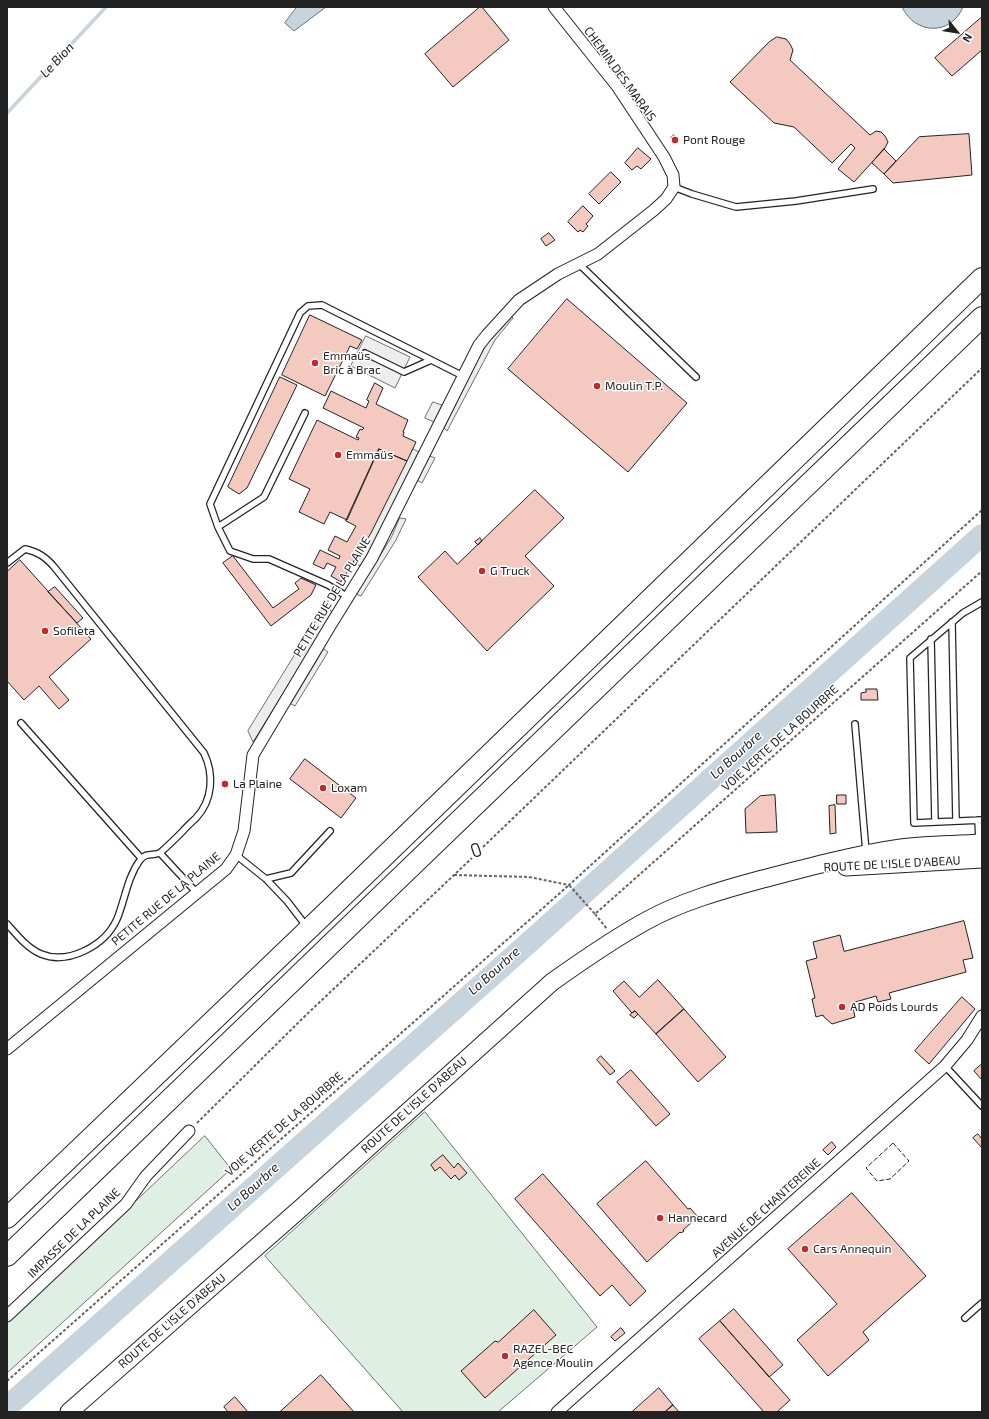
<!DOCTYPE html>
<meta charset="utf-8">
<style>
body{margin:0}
#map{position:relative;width:989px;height:1419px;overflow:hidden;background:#fff;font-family:"Exo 2",sans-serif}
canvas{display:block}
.frame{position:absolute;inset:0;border:8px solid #222;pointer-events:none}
.north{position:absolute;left:937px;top:12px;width:40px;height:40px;-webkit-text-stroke:3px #fff;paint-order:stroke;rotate:120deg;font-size:11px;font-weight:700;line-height:16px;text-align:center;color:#222}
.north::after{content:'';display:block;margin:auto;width:14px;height:18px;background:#222;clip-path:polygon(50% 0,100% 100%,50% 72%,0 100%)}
</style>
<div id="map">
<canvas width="989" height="1419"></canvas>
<div class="frame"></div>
<div class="north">N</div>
</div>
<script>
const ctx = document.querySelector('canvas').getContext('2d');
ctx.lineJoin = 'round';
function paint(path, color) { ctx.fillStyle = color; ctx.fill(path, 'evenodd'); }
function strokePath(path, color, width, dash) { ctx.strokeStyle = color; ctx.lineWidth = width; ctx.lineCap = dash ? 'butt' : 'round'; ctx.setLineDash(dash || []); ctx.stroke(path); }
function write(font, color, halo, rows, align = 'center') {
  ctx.font = font + ' "Exo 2",sans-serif'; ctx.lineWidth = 3; ctx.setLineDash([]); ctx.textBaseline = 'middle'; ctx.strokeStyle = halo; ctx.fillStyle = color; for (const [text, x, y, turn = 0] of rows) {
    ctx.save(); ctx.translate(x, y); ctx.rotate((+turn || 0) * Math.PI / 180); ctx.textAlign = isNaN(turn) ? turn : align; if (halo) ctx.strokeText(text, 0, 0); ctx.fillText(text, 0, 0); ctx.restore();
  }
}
const green = new Path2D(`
 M425 1112 597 1327 498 1412H403L265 1256Z
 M205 1136 231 1169 7 1373V1323Z`);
const parking = new Path2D(`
 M510 314 513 318 495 340 447 431 444 428 479 357 491 337Z
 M366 336 410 357 395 388 351 366Z
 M433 402 442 405 434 422 425 418Z
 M413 449 419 452 378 537 360 566 353 562Z
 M430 456 435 458 422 483 417 480Z
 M400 518 406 519 396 540 361 596 356 594 391 538Z
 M328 601 332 614 253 742 248 731Z
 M324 649 328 652 295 706 291 704Z`);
const water = new Path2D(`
 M297 7H326L294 31 285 23Z
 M902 7H963C951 36 915 35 902 7Z`);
const stream = new Path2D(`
 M7 113 106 7`);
const river = new Path2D(`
 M7 1407 525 946 982 535`);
const building = new Path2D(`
 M480 7H482L509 40 453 87 425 54Z
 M982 17V50L952 76 935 58Z
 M777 37 786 39 790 44 793 50 790 60 870 135 876 131 881 132 885 136 888 142 885 148 854 182 838 169 855 148 851 144 832 163 794 127 774 123 730 82 769 42Z
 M969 134 972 175 893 183 884 174 919 137Z
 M674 135 679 141 675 144 671 138Z
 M638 148 651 159 641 169 637 166 632 170 625 163Z
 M884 149 896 161 884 174 872 163Z
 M611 172 621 182 599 204 589 194Z
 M583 206 593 216 586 224 588 226 583 232 580 230 578 232 568 222Z
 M549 233 555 240 546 246 541 239Z
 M567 299 687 403 628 472 508 369Z
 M310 315 362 340 357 349 350 346 325 396 282 375Z
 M280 377 297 385 247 488 239 494 228 487Z
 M375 383 383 388 376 404 408 420 403 432H404L403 436 416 442 407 461 379 449 347 520 330 512 324 524 299 512 310 489 289 479 317 420 358 440 359 438 356 437 360 429 362 430 364 428 323 408 331 391 366 408 369 401 367 400Z
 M379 449 407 461 371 533 341 582 331 576 336 567 327 563 324 569 313 564 320 550 339 559 340 556 328 550 335 536 347 542 356 526 346 521Z
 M535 490 564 518 525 556 554 586 487 651 418 577 445 551 457 564Z
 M480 538 482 541 478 545 475 542Z
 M233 556 273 608 299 589 295 583 301 578 316 585 311 595 271 626 223 563Z
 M20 560 91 639 49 677 69 700 59 709 39 686 24 700 7 681V572Z
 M55 587 83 618 77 623 48 592Z
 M866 689H877L878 700H861V693L866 692Z
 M305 759 356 798 341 818 290 779Z
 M775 795 777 832 746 833 745 809 760 796Z
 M837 795H846V804H837Z
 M835 805 836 833 830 834 829 806Z
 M964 921 973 958 963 960 966 972 889 993 891 999 878 1002 876 996 852 1003 855 1017 832 1024 824 1017 823 1015 816 1017 812 999 815 998 806 961 817 958 813 942 840 935 844 951Z
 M658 980 684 1009 656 1034 635 1011 632 1013 613 991 624 981 639 997Z
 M962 997 975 1009 929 1064 915 1051Z
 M684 1009 726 1057 698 1082 656 1034Z
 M635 1011 638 1014 634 1018 630 1015Z
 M601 1056 615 1071 610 1075 597 1060Z
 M982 1064V1080L974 1071Z
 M631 1070 670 1114 656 1126 617 1082Z
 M978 1134 982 1139V1148L973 1138Z
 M832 1142 836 1147 828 1155 823 1150Z
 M443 1155 454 1168 458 1163 467 1173 459 1180 455 1175 451 1179 440 1167 435 1171 431 1165Z
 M646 1161 688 1209 690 1208 698 1217 683 1230 684 1231 681 1233 680 1232 647 1262 597 1204Z
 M543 1174 646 1291 630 1306 612 1285 600 1296 515 1199Z
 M852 1193 926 1276 863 1332 869 1340 828 1376 797 1340 837 1304 788 1249Z
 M734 1309 783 1365 769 1377 720 1321Z
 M534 1310 556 1335 485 1398 461 1371 495 1341 498 1342Z
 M720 1321 790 1400 777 1412H764L699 1339Z
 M621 1328 625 1333 615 1341 611 1337Z
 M321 1375 354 1412H280Z
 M659 1388 673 1405 665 1412H632Z
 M235 1397 248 1412H228L224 1407Z
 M673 1405 679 1412H665Z`);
const path = new Path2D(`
 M483 847 982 368
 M454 875 529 877 569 885 982 510
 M595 914 607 929
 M197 1123 305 1016 472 858
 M7 1381 569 885 595 914 982 571`);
const lane = new Path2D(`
 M674 187 692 194 736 207 796 201 873 189
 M579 264 696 377
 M365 353 404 372 431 360
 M218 527 264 497 305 413
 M7 563 25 549C38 552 46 557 55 568L204 753C214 774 213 800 196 818 192 822 187 826 183 831 176 838 169 845 161 852 155 857 147 851 140 860 127 878 125 900 117 919 105 946 68 965 41 954 27 948 17 935 7 924
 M348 597 328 585 269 559H253L230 551 218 527 210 504 300 313 308 306 322 305 463 376
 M982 602 963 613 910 658 914 823 982 820
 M952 622 956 821
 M931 639 935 822
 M21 723 141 858
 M855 724 866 852
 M978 820 979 841
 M475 847 477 853
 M160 853 197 893
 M236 855 266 879 287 901 307 927
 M266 879 291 873 330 831
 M945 1066 982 1106
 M965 1318 982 1303`);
const street = new Path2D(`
 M7 1049 226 869 236 855 244 831 253 755 330 626 372 558 479 345 487 335 519 300 558 274 598 254 654 210 666 199 674 187 673 175 664 157 617 86 554 7
 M7 1316 126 1204 146 1176 189 1131
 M557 1412 945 1066 967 1040 982 1016`);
const primary = new Path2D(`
 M846 867 982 859
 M69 1412 301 1208 552 982C583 960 613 939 646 921 680 902 722 890 759 880 806 868 853 855 901 848 927 844 955 845 982 843`);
const highway = new Path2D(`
 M7 1218 336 903 982 278
 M7 1256 982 317`);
const fence = new Path2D(`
 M893 1143 909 1161 890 1179 877 1181 866 1168Z`);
const markers = [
 [675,140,4,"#c62828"],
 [315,363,4,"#c62828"],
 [597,386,4,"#c62828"],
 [338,455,4,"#c62828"],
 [482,571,4,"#c62828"],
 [45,631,4,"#c62828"],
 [225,784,4,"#c62828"],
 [323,788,4,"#c62828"],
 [842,1007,4,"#c62828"],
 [660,1218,4,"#c62828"],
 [805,1249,4,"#c62828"],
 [505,1356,4,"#c62828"]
];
const streetNames = [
 ["CHEMIN DES MARAIS",620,74,54],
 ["PETITE RUE DE LA PLAINE",332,597,-59],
 ["VOIE VERTE DE LA BOURBRE",780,738,-42],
 ["ROUTE DE L'ISLE D'ABEAU",892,864,-3],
 ["PETITE RUE DE LA PLAINE",166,899,-40],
 ["ROUTE DE L'ISLE D'ABEAU",414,1105,-42],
 ["VOIE VERTE DE LA BOURBRE",284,1124,-41],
 ["AVENUE DE CHANTEREINE",766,1208,-42],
 ["IMPASSE DE LA PLAINE",74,1233,-44],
 ["ROUTE DE L'ISLE D'ABEAU",172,1321,-41]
];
const poiNames = [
 ["Pont Rouge",683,140],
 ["Emmaüs",323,356],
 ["Bric à Brac",323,370],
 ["Moulin T.P.",605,386],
 ["Emmaüs",346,455],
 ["G Truck",490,571],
 ["Sofileta",53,631],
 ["La Plaine",233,784],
 ["Loxam",331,788],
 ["AD Poids Lourds",850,1007],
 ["Hannecard",668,1218],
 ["Cars Annequin",813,1249],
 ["RAZEL-BEC",513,1349],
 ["Agence Moulin",513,1363]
];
const waterNames = [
 ["Le Bion",57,60,-47],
 ["La Bourbre",736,755,-42],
 ["La Bourbre",494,971,-42],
 ["La Bourbre",253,1187,-42]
];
paint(green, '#e0efe3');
strokePath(green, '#6f6f6f', 1);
paint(parking, '#ededed');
strokePath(parking, '#6f6f6f', 1);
paint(water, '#c7d3dd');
strokePath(water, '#6f6f6f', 1);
strokePath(stream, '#c7d3dd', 3.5);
strokePath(river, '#c7d3dd', 22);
paint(building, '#f3c9c0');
strokePath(building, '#222', 1);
strokePath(lane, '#222', 8);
strokePath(street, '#222', 13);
strokePath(primary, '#222', 19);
strokePath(highway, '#222', 22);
strokePath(path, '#646464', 2, [3, 2]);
strokePath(lane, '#fff', 5.5);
strokePath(street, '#fff', 11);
strokePath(primary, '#fff', 17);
strokePath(highway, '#fff', 20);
strokePath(fence, '#222', 1, [5, 2]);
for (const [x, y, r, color] of markers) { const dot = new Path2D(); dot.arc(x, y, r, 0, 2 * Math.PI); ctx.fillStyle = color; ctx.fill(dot); strokePath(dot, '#fff', 1.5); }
write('12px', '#222', '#fff', streetNames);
write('12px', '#222', '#fff', poiNames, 'left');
write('italic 13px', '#222', '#fff', waterNames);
</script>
